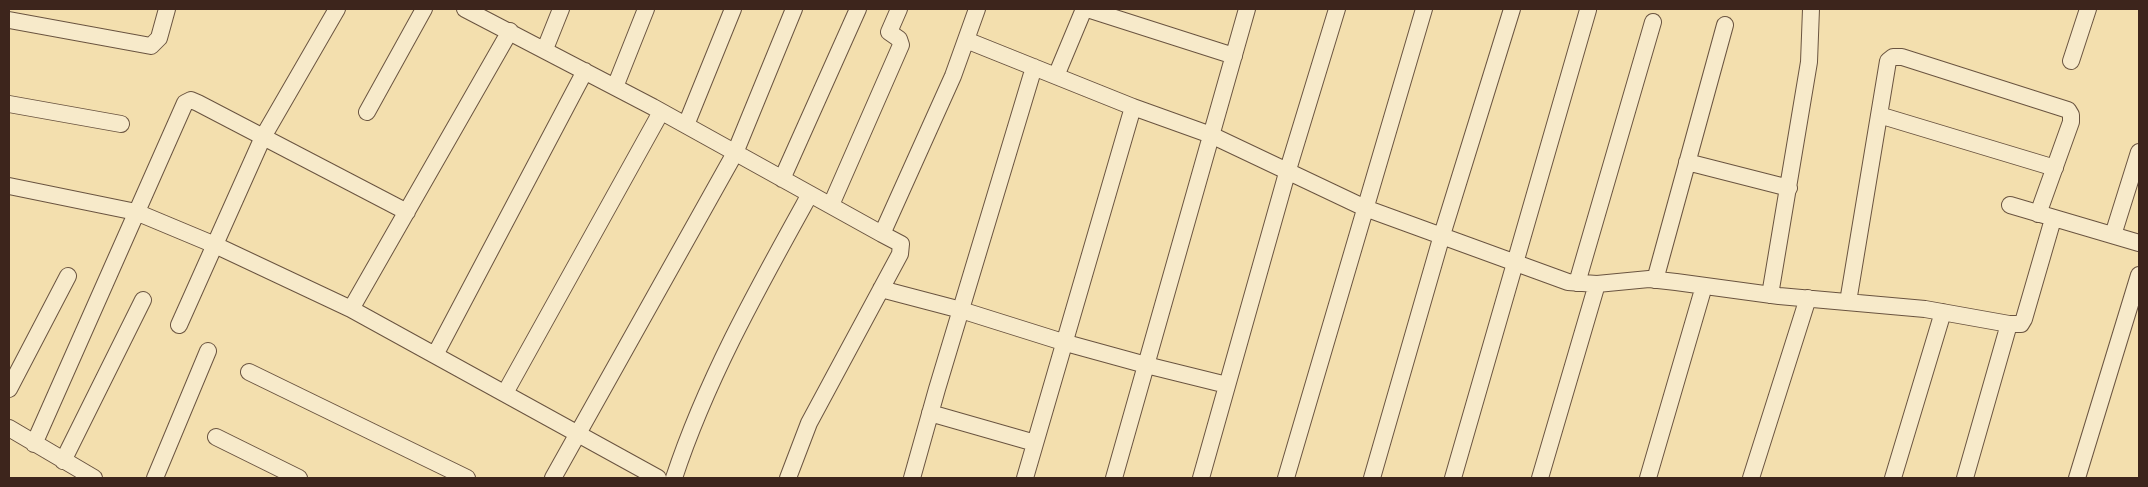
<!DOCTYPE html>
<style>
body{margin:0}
#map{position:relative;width:2148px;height:487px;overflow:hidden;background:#f3dfae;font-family:Vollkorn,serif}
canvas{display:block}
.frame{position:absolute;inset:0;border:10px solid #3d251c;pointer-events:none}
</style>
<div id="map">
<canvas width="2148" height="487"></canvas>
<div class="frame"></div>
</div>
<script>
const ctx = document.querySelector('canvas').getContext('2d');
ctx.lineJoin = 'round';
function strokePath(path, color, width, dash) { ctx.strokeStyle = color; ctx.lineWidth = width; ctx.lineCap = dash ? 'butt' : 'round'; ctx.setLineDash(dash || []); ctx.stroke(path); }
const minor = new Path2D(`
 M465 9 653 107 882 234
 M1087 9 1234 56
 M9 20 151 46 159 38 167 9
 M966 40 1133 107
 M545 49 561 9
 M2071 61 2088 9
 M1056 76 1084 9
 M615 87 646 9
 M9 104 121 124
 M367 112 424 9
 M1879 115 2055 168
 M686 125 733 9
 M1687 162 1789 188
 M782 179 858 9
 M9 186 136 212 215 245 351 309 658 478
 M831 205 901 45 899 39 889 32 899 9
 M2010 205 2139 243
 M2113 235 2139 152
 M1655 280 1725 25
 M1577 283 1653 22
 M881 289 961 310 1066 343 1146 365 1227 385
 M1770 295 1809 62 1811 9
 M1848 302 1888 61 1893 57H1902L2068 110 2071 115V122L2038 214
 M351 309 510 31
 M2009 324H2021L2024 319 2053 219
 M179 325 263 137 337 9
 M435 355 585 71
 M249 372 467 478
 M9 389 68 276
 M505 393 661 112
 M930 413 1035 443
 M9 428 94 478
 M216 437 299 478
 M34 444 185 103 191 100 198 103 407 212
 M63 461 143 300
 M155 478 208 351
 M553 478 735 153 794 9
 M674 478C707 378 759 286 810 194
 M788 478 809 423 900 254 901 244 882 234 953 76 977 9
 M912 478 937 389 1034 67
 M1025 478 1133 107 1211 135 1365 208 1568 282 1597 284 1649 279 1676 282 1779 296 1925 309 2009 324 1965 478
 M1114 478 1247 9
 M1201 478 1287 173 1337 9
 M1286 478 1424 9
 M1372 478 1442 235 1512 9
 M1453 478 1588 10
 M1540 478 1597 284
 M1648 478 1704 286
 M1751 478 1808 298
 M1893 478 1943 312
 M2077 478 2139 275`);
strokePath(minor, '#6a5440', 18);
strokePath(minor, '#f7eaca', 16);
</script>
